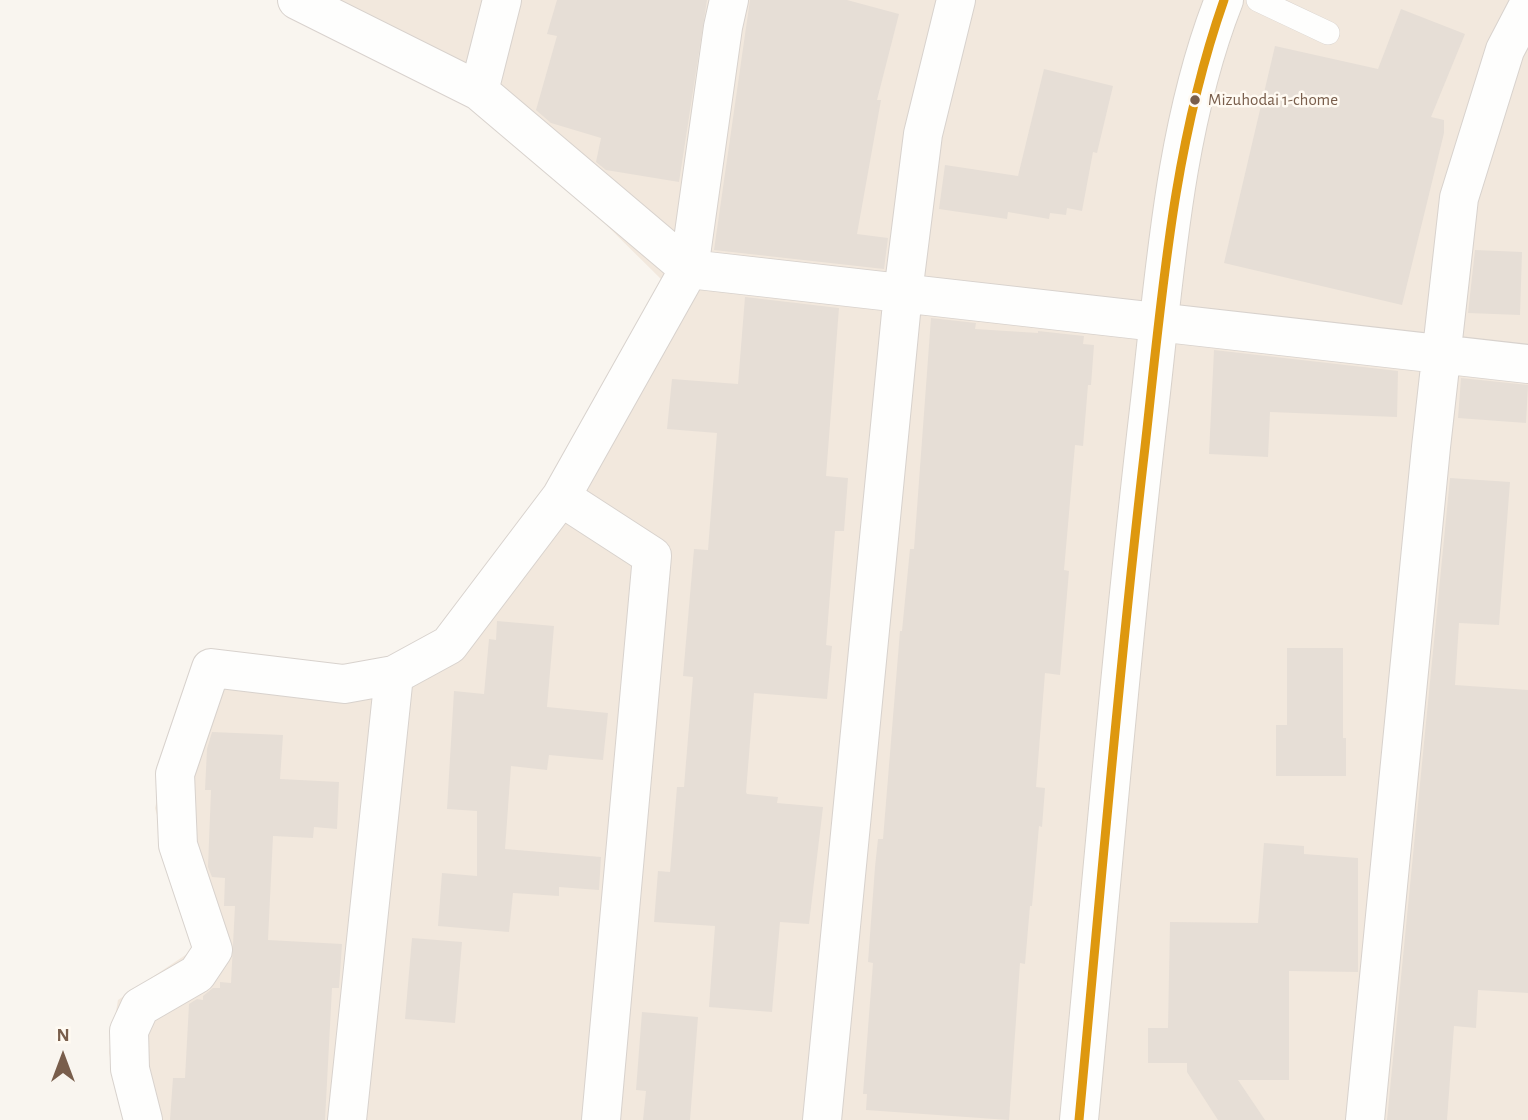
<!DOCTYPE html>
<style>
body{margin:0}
#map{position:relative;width:1528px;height:1120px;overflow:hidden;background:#f9f5ef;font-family:"Alegreya Sans",sans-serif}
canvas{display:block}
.north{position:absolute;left:28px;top:1022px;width:70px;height:70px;-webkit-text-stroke:5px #fffaf2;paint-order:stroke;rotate:0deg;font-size:19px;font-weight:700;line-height:28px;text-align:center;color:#795e4c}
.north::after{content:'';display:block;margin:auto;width:24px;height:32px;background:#795e4c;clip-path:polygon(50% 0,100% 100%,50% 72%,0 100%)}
</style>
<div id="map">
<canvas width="1528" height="1120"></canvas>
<div class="north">N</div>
</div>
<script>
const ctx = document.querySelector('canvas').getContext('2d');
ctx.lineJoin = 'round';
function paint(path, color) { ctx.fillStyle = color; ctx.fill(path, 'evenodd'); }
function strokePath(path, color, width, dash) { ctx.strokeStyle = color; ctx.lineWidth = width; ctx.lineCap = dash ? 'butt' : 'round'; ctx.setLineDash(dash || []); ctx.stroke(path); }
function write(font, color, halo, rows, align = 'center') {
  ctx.font = font + ' "Alegreya Sans",sans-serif'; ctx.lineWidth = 5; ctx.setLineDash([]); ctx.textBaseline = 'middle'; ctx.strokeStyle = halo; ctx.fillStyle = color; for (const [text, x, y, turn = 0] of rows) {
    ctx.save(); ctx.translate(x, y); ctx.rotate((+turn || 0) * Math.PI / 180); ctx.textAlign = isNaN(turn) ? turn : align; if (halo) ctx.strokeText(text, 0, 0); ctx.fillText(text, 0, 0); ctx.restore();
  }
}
const residential = new Path2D(`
 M336 0H1528V1120H125L115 1088 109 1052 118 1000 193 950 155 808 173 737 209 651 370 668 442 635 531 521 666 284 480 100Z`);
const building = new Path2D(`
 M557 0H707L679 182 606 170 596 162 601 138 551 123 536 110 557 36 547 34Z
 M750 0H847L899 14 877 100H881L857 234 888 238 884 269 714 250Z
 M1401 9 1465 34 1431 117 1444 120V133L1402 305 1224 263 1275 46 1378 69Z
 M1044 69 1113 86 1097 153 1093 152 1082 211 1067 208 1066 215 1050 213 1049 219 1008 212 1007 219 939 209 945 165 1018 176Z
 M1475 250 1522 252 1520 315 1468 313Z
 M745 297 839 308 826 476 848 478 844 531H835L826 645 832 646 827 699 754 693 746 792 747 794 778 797 777 803 823 807 809 924 780 922 772 1012 709 1007 715 926 654 922 658 871 670 872 677 787H684L693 677 683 676 694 549 708 550 717 433 667 429 672 379 738 384Z
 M931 318 976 323 975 329 1038 333V331L1084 336 1083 344 1094 345 1091 385H1088L1083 446 1075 445 1064 570 1069 571 1060 675 1045 673 1036 787 1045 788 1042 827 1039 826 1032 906H1030L1025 964 1020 963 1009 1120 866 1110 867 1094H863L873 963 868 962 875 867 878 839H883L900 631H902L910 549H914Z
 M1214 350 1398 371 1397 417 1270 412 1268 457 1209 454Z
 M1461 378 1528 385 1526 423 1458 418Z
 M1450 478 1510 482 1499 625 1459 623 1455 685 1528 690V993L1478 990 1476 1028 1454 1026 1447 1120H1387Z
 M497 621 554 626 547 707 608 713 603 760 549 755 547 770 511 766 505 849 601 857 599 890 559 887V896L513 893 509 932 438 926 442 873 477 876V811L447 809 454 691 484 694 489 639 496 640Z
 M1287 648H1343V738H1346V776H1276V725H1287Z
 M212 732 283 735 280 779 339 782 337 829 314 827 313 838 273 836 268 940 342 944 339 988H332L325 1120H170L173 1078H185L189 1004 197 999 203 1000V996L213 988H220V982L231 983 235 906H224L225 878 212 877 208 867 211 790H205L207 749Z
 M1264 843 1304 846V854L1358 858V972L1289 971V1080H1238L1265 1120H1218L1187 1072V1063H1148V1028H1168L1170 922 1258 923Z
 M412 938 462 942 455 1023 405 1019Z
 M642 1012 698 1017 690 1120H643L646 1091 636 1090Z`);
const lane = new Path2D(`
 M1258 0 1328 33`);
const street = new Path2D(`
 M297 0 479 91 689 269 1528 364
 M479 91 502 0
 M561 497 652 556 601 1120
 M143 1120 130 1069 129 1031 140 1007 197 974 213 950 178 845 175 774 211 668 344 684 394 675 449 645 561 497 689 269 723 27 729 0
 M347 1120 394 675
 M822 1120 903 293 923 134 956 0
 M1365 1120 1431 447 1459 198 1505 50 1528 6`);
const secondary = new Path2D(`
 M1079 1120C1102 880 1122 640 1150 401 1165 270 1175 124 1224 0`);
const bus1 = new Path2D(`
 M1079 1120C1100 895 1119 671 1145 447 1162 295 1173 145 1224 0`);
const markers = [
 [1195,100,6,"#795e4c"]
];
const busNames = [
 ["Mizuhodai 1-chome",1208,100]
];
paint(residential, '#f2e8dd');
paint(building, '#e6ded6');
strokePath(lane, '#d8d2cd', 24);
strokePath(street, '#d8d2cd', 40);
strokePath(secondary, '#d9d2cb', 40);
strokePath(lane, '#fefefd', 23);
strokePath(street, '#fefefd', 38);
strokePath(secondary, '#fefefd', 38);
strokePath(bus1, '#de980f', 9);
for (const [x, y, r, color] of markers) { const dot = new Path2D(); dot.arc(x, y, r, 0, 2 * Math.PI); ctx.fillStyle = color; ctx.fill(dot); strokePath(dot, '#fffaf2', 2.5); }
write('17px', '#795e4c', '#fffaf2', busNames, 'left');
</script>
